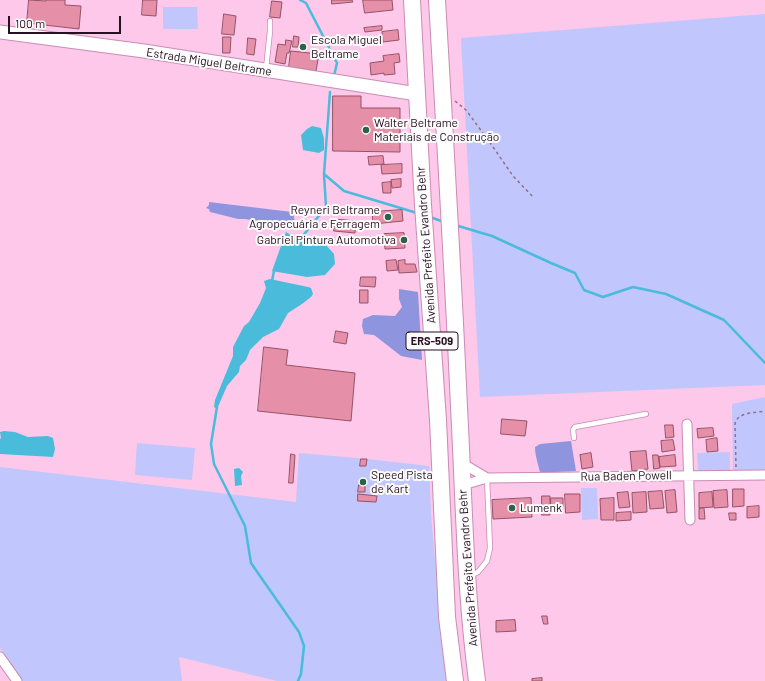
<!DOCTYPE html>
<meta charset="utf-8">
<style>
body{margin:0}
#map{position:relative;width:765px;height:681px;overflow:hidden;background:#fdc8e9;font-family:Barlow,sans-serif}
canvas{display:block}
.scale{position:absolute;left:8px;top:16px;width:113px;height:18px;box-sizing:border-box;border:2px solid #271020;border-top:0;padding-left:5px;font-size:12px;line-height:14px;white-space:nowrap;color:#271020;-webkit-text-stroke:3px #fbfbfb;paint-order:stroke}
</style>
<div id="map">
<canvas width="765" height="681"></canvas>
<div class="scale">100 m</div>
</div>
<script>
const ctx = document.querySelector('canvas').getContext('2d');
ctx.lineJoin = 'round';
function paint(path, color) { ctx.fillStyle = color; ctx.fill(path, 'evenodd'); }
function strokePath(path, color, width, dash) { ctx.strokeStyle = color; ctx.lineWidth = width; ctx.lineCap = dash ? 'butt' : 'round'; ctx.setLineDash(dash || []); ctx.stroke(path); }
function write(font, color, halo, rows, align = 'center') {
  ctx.font = font + ' Barlow,sans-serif'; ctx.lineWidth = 4; ctx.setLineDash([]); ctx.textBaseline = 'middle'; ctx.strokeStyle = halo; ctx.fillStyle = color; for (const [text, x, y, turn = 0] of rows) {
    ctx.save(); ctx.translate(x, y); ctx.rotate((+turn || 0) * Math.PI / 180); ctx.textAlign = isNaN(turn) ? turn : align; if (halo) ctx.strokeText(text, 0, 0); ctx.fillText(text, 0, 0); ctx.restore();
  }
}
const green = new Path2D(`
 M163 7H197L198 29H163Z
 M765 14V385L480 397 461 38Z
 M765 397V471L733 472 732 404Z
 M137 443 195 448 192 480 135 475Z
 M730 452V470L698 471 697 453Z
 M299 453 367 459 429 466 431 515 446 681H277L179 657 182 681H22L0 648V467L296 502Z
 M581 488H597L598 519 582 520Z`);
const forest = new Path2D(`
 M209 202 292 212 293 214H294V218L296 225 263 222 245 219H238L210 212 209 209 206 208 209 205Z
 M399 289 418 292 422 360 401 356 378 338 374 335 364 334 362 326 363 319 373 315 395 316 402 307 399 299Z
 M571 441 576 471 556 472 543 474 540 472C538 464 535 455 535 447L540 444Z`);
const water = new Path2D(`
 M312 126 321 128 324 138V150L319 153 303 150 301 135 307 129Z
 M286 232 299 241 325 244 334 254 335 264 325 275 307 277 272 271Z
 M270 279 308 287 311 288 313 294 311 297 302 304 288 313 279 329 263 337 250 350 246 360 240 366 239 372 227 386 217 409 214 407 215 400 233 356V347L244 326 249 322 260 303 266 288 264 281Z
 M4 431 15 432 28 437 48 436 53 438 55 449 53 457 0 454V439L1 438 0 432Z
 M239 468 243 472 241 476 242 485 235 486 234 469Z`);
const stream = new Path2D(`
 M300 0 306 3 337 63 334 76
 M330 92 324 174 344 191 417 213
 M430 217 444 222
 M455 225 492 236 551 263 575 273 584 290 603 297 633 287 666 294 724 320 765 363
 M298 242 326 207 324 174
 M272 281 274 271 275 269
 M217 407 211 444 214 464 245 526 251 563 299 632 304 646 301 674 298 681`);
const building = new Path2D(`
 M29 0 46 1V0H65V5L81 6 79 29 27 23Z
 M143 0H157L156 16 142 15Z
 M332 0H352L353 2 332 4Z
 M363 0H392L393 10 365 13Z
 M272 1 282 2 280 18 270 17Z
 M224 14 236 16 234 35 222 34Z
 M382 26V30L365 32 364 28Z
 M398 30 399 40 383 42 382 32Z
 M294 36 299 37 298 47H293Z
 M223 37H231L230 53H223Z
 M248 38 256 39 254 55 247 54Z
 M286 40 292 41 289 53H287L285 64 275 62 278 44 285 45Z
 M291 51 319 54 316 71 289 67Z
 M399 54 400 62 394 63 395 74 384 75V73L371 75 370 63 384 61 383 56Z
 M333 96H361V108H400V152L333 151Z
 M383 156 384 164 369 165 368 157Z
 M402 164V173L382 174 381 165Z
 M401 179V187L392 188 391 180Z
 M391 182V193H383L382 183Z
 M402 210 403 221 373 224 372 212Z
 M335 219 356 221 355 233 334 231Z
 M404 233 405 248 385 249 384 234Z
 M396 260 398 270 387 271 386 261Z
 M405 260V264H415L417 272 399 273 398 261Z
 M361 277H376L375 287 360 286Z
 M360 290H368V303H360Z
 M336 331 348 333 346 344 334 342Z
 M264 347 288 350 286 365 355 373 351 421 258 411Z
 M502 419 527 421 525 436 501 434Z
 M665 425H673L674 437 666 438Z
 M713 428 714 436 698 438 697 429Z
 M717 438 718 451 707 452 706 440Z
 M673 440 675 450 662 452 661 441Z
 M646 451 648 469 632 471 630 452Z
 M591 453 593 467 582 469 580 455Z
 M291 454 295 455 293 483H289Z
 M653 455H658L660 468 654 469Z
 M675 455 676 466 660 467 659 457Z
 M361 459H367L366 466H360Z
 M359 485 365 486V492H358Z
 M733 489H744V506L733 507Z
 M675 490 677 512 667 513 665 491Z
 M727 490 728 507 714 508 713 491Z
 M662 491 664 508 650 509 648 492Z
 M628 492 630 507 619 508 617 493Z
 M646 492 647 512 633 513 632 493Z
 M712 492 713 507 699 508V493Z
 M358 494 377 496 376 502 358 501Z
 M565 494H580V512L566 513Z
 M542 496H550V515H542Z
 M531 498 532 517 493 519 492 500Z
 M551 498H563V507H551Z
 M614 498V520H601L600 499Z
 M759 506V517L747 518V507Z
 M704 508 705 519H699V509Z
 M631 512V520L616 521V513Z
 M729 513H736V520H730Z
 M542 616H547L548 624H544Z
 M515 620 516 631 496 632V621Z
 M542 678V681H532V679Z`);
const path = new Path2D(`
 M455 101 466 110 491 144 513 176 534 198
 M736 467 735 424C737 412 755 413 765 411`);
const lane = new Path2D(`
 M266 69 270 31V21
 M574 438 573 430 575 427 646 414
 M470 576 478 572 487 561 490 548 487 478`);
const street = new Path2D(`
 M687 424 690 520
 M462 463 487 478
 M463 485 487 478 765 475
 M0 657 17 681`);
const secondary = new Path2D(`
 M0 32 144 51 417 94`);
const highway = new Path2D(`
 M412 0 423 205 438 420 447 617 455 681
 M437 0C445 136 453 272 459 407 464 499 465 590 477 681`);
const markers = [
 [303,47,4,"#2c6248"],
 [366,130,4,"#2c6248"],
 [388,217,4,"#2c6248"],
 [404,240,4,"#2c6248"],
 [363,482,4,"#2c6248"],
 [512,508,4,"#2c6248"]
];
const shields = [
 [432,341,52]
];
const shieldNames = [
 ["ERS-509",432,341]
];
const poiNames = [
 ["Escola Miguel",311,40],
 ["Beltrame",311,54],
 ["Walter Beltrame",374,123],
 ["Materiais de Construção",374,137],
 ["Reyneri Beltrame",380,210,"right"],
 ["Agropecuária e Ferragem",380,224,"right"],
 ["Gabriel Pintura Automotiva",396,240,"right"],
 ["Speed Pista",371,475],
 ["de Kart",371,489],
 ["Lumenk",520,508]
];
const streetNames = [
 ["Estrada Miguel Beltrame",209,62,9],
 ["Avenida Prefeito Evandro Behr",426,245,-94],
 ["Rua Baden Powell",626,476,-1],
 ["Avenida Prefeito Evandro Behr",468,568,-94]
];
paint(green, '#c1c6fd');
paint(forest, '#8f94df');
paint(water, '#4bbbdb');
strokePath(stream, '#4bbbdb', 2.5);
paint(building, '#e68fa9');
strokePath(building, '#955267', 1);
strokePath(lane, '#ca8cb4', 6);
strokePath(street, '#ca8cb4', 11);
strokePath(secondary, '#ca8cb4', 15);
strokePath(highway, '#ca8cb4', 18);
strokePath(path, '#956e87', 1.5, [3, 3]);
strokePath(lane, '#fff', 4.5);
strokePath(street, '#fff', 9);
strokePath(secondary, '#fff', 13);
strokePath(highway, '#fff', 16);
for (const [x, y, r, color] of markers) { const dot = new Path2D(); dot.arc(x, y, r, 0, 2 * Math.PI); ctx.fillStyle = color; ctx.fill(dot); strokePath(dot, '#fbfbfb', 1.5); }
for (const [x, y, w] of shields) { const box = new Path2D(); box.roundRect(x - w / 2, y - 9, w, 18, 3); ctx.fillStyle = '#fbfbfb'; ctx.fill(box); strokePath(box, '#271020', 1); }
write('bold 11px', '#271020', null, shieldNames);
write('12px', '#271020', '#fbfbfb', poiNames, 'left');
write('12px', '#271020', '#fbfbfb', streetNames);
</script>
